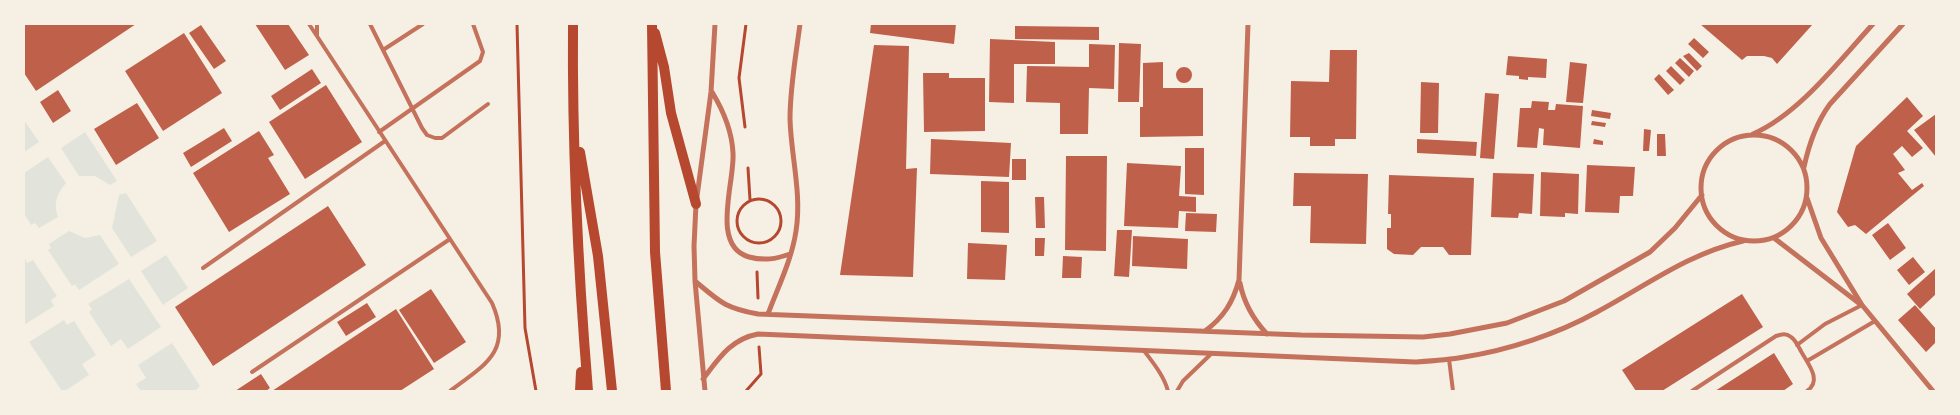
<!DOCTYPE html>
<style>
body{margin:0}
#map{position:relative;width:1960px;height:415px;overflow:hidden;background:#f6efe4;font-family:"Fira Sans",sans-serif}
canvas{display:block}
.frame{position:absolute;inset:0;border:25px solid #f6efe4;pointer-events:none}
</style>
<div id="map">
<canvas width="1960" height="415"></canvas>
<div class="frame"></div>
</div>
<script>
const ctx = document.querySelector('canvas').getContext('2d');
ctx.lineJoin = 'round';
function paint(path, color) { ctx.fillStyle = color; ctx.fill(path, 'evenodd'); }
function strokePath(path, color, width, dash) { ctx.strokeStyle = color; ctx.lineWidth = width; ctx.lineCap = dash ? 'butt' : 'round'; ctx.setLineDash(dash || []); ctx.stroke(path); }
const green = new Path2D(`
 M24 120 39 142 24 152Z
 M85 132 117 181 110 185 95 176H79L61 148Z
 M48 157 66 183C57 193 53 204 58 217L39 228 35 223 31 225 24 214V173Z
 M126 193 157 241 131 257 112 228 119 195Z
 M69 231 85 238 100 235 119 264 79 290 75 284 72 286 48 250 51 248 49 244Z
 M166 255 188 288 163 305 141 271Z
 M25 259 27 263 33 260 57 296 51 300 54 306 24 325Z
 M129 279 161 327 128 349 121 339 111 346 89 312 92 309 88 304Z
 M64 320 67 325 74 321 96 355 82 364 89 375 65 391H62L29 342Z
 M172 343 200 386 195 391H141L136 384 146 378 138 365Z`);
const building = new Path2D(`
 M24 24H136L36 91 24 73Z
 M255 24H288L309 55 285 70Z
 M871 24H956L954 44 870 33Z
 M1700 24H1813L1777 64 1772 58 1764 56H1747L1742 60Z
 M201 25 226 61 214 69 189 33Z
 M1015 26 1099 27V40L1015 39Z
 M184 33 222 93 163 131 125 71Z
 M1694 38 1709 52 1703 58 1688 44Z
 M990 39 1055 42V64H1014V103L989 102Z
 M1119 43 1141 44 1139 102H1118Z
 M1089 44 1115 45 1114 89 1089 88 1088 134H1060V103L1026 102 1027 66 1089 67Z
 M874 45 909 46 906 169 917 168 913 277 840 275Z
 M1330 50H1357L1356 139H1335V146H1310V137H1290L1291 81 1329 82Z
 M1689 53 1702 66 1697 71 1683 56Z
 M1508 56 1547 59 1546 78 1528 77V80L1519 79V76L1506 75Z
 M1680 58 1694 71 1689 77 1675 63Z
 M1163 62V88H1203V136L1140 137V107H1143V63Z
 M1570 62 1587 64 1583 103 1566 102Z
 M1671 66 1685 80 1680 85 1666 71Z
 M1176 75a8 8 0 1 1 16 0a8 8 0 1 1-16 0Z
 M312 69 321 83 280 110 271 96Z
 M923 73H949V78H985V131L924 132Z
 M1659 74 1674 90 1668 95 1654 79Z
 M1421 82 1439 83 1438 133H1420Z
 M326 85 362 142 305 179 269 122Z
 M58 90 71 111 53 123 40 102Z
 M1485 93 1499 94 1494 159 1480 158Z
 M1907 97 1923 116 1907 131 1923 148 1912 157 1902 146 1893 154 1905 170 1898 173 1912 190 1922 183 1924 186 1866 234 1855 225 1848 227 1837 212 1856 146Z
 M1532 101 1549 102 1548 110H1555L1556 104 1583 106 1580 148 1543 145 1544 129 1539 128 1537 148 1517 147 1520 108H1531Z
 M137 103 159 138 116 165 94 129Z
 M1592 110 1611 113 1610 119 1591 116Z
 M1936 114V157L1914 130Z
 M1592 121 1606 123 1605 127 1591 125Z
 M224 128 232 141 191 167 183 153Z
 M1644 129 1651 130 1649 151H1643Z
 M259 131 274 155 268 158 290 194 229 232 193 173Z
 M1657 134H1665L1666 156H1657Z
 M931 139 1011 143 1009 177 930 174Z
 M1417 139 1477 142 1476 156 1417 153Z
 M1594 139 1603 141V145L1593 144Z
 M1185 148H1204V195L1185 194Z
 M1066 156H1107L1106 251 1065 250Z
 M1012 159H1026V180H1012Z
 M1127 163 1181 166 1179 196 1196 197V212L1179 211 1178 228 1124 226Z
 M1587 165 1635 167 1633 196H1620L1619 213 1585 212Z
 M1541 172 1579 174 1578 214 1565 213V217L1540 216Z
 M1294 173 1368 174 1366 244 1310 243 1311 206H1293Z
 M1493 173 1534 174 1532 214 1519 213 1518 218 1491 217Z
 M1389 175 1474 178 1471 255H1449L1443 247H1421L1413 255 1394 254 1387 249V228H1391V214H1388Z
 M981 181 1009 182V233L981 232Z
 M1035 197H1044L1045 228H1036Z
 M328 206 366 265 213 366 175 307Z
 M1186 213 1217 214 1216 232 1185 231Z
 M1888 223 1906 248 1890 260 1872 235Z
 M1117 230H1132L1129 277 1114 276Z
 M1133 236 1188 239 1187 269 1132 266Z
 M1035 238H1045L1044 256H1035Z
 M968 243 1007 245 1005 280 967 279Z
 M1063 256 1082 257 1081 278H1062Z
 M1913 257 1925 272 1909 285 1897 270Z
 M1936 268V294L1920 309 1907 294Z
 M431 289 466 342 434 363 399 310Z
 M1742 294 1763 327 1662 391H1636L1622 370Z
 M367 303 376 317 346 336 337 322Z
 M1915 305 1936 329V342L1926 352 1898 320Z
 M396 309 434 369 400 391H272Z
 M1774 353 1793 384 1783 391H1715Z
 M261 374 270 388 266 391H235Z`);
const path = new Path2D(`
 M517 24 525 328 536 391
 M745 127 739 78 746 24
 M748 168 750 200
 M737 221a22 22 0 1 1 44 0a22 22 0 1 1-44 0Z
 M757 272 758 298
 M746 391 761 374 759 347`);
const service = new Path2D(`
 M309 24 492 303C513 351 485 365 450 391
 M370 24 422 128 427 135 435 138H442L488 104
 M317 36V24
 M383 50 423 24
 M379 132 480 61 483 52 473 24
 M203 268 385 141
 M1797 345 1825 324 1862 305
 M1145 352C1154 364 1164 376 1168 391
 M1449 359 1453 391
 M1807 361 1875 321
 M252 372 450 239
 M1177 391 1183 381 1210 355
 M1692 391 1776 336C1782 334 1786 333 1791 337 1796 340 1799 348 1802 353 1809 365 1822 381 1807 391`);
const minor = new Path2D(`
 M712 92C723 110 732 132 733 153 735 182 710 246 749 257 764 261 776 259 790 254
 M1753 134C1799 114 1839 61 1873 24
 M1701 188a53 53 0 1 1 106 0a53 53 0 1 1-106 0Z
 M1804 167C1809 144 1816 123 1830 104L1903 24
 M1807 198 1821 238 1862 305 1933 391
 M1774 238 1860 304
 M695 281C720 302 725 308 758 314L1301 335 1423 337 1450 334 1507 323 1564 301 1650 252 1675 228 1702 195
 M1240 283C1244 304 1253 319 1267 334
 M768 314C778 287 792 259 796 231 802 194 791 156 790 119 790 87 796 55 800 24
 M1205 331C1224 317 1233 302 1239 280L1248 24
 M703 379C719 358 731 339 758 334L1415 362C1431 361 1448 360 1464 357 1509 350 1557 334 1597 312 1646 286 1687 254 1743 241
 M705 391 695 281 694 246 696 204 711 92 715 24`);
const secondary = new Path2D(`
 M573 24C572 146 578 269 588 391
 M652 24 655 252 666 391
 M655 33 664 67 671 113 696 204
 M580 152 598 256 612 391
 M580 391 581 372`);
paint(green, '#e2e4dc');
paint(building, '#bf614a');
strokePath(path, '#b5482f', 3);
strokePath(service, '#c5725c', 4);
strokePath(minor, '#c5725c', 5);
strokePath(secondary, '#b5482f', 10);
</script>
